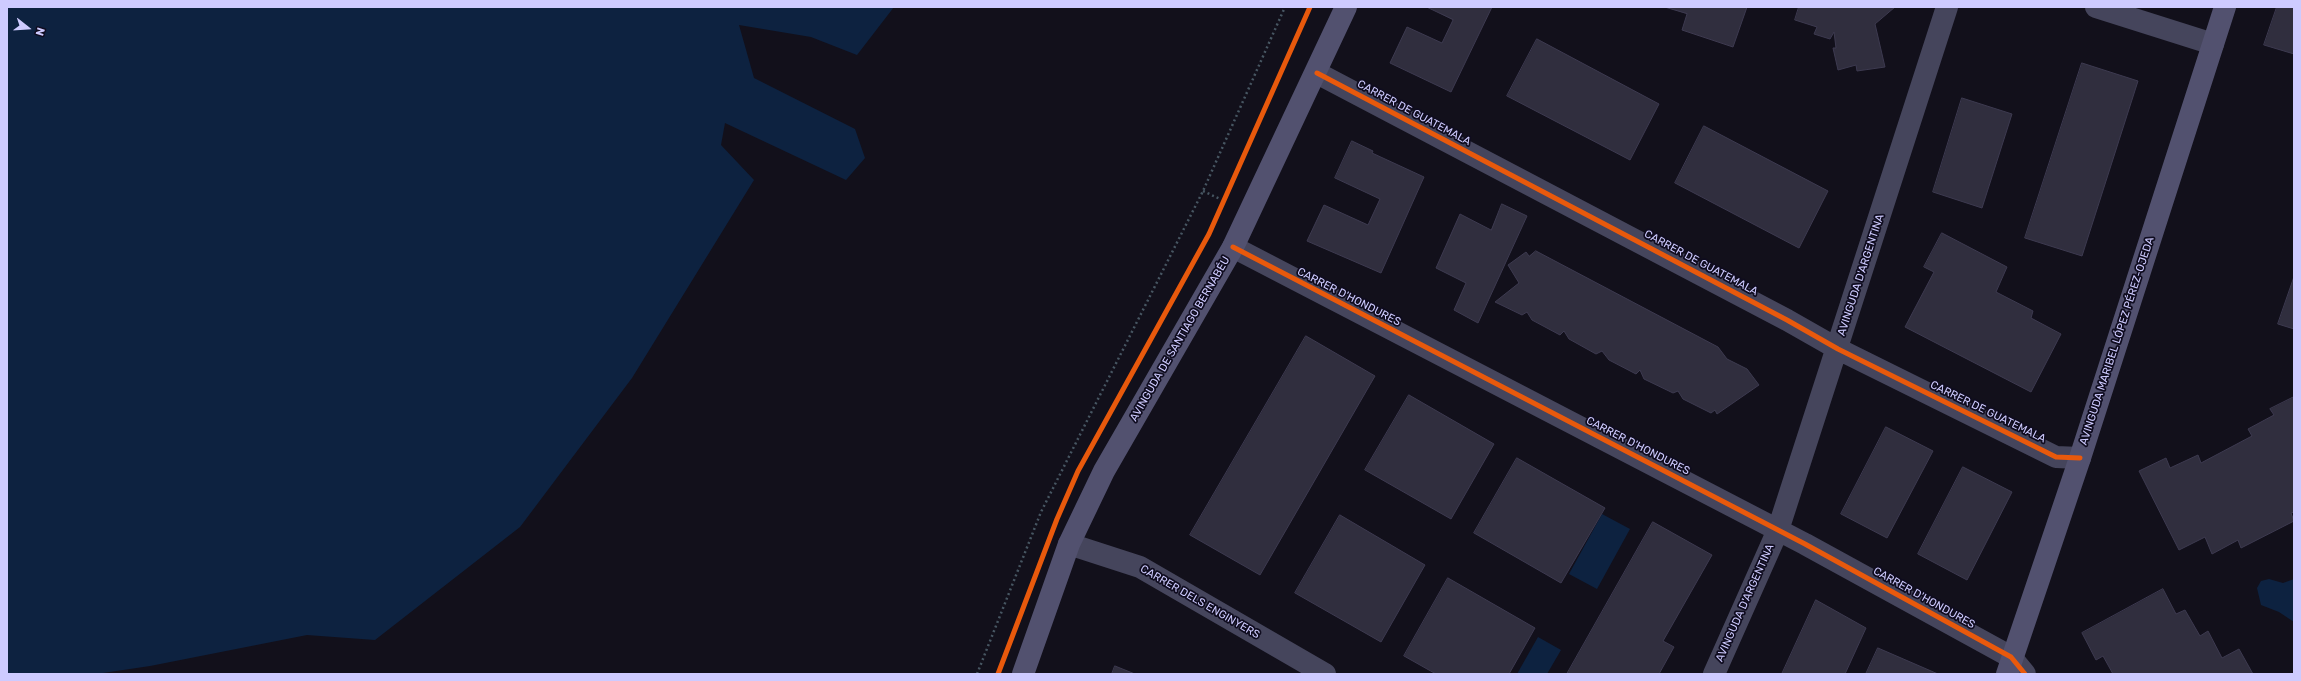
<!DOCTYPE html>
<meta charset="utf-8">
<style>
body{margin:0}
#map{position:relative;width:2301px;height:681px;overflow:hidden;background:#12101b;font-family:Rubik,sans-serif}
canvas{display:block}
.frame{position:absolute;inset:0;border:8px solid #cecbff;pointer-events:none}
.north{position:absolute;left:8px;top:8px;width:40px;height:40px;-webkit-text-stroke:3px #0f0c1f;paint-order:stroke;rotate:107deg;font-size:11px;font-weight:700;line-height:16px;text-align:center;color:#cecbff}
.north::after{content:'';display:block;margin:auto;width:14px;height:18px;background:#cecbff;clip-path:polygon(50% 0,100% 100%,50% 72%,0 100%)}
</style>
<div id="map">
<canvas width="2301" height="681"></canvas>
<div class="frame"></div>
<div class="north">N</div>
</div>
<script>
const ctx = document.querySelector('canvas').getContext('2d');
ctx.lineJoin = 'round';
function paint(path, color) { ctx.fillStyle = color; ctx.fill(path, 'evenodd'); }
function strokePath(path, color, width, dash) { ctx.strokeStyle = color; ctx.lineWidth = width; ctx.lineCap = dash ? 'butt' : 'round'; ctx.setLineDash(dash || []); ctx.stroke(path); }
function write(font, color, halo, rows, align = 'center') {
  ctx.font = font + ' Rubik,sans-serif'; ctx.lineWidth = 3.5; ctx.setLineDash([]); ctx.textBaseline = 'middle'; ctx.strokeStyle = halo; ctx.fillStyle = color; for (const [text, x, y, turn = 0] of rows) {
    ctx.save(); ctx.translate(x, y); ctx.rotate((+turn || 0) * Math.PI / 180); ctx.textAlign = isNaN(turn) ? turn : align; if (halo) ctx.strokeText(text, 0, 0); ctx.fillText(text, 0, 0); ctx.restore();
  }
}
const water = new Path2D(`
 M7 7H894L857 55 811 37 739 25 754 78 855 129 865 158 846 180 725 123 721 145 754 180 632 378 520 527 375 640 307 635 150 666 96 674H7Z
 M1602 514 1630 529 1597 589 1569 574Z
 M2269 579 2283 583 2294 579V622L2279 612 2261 605 2257 588 2261 581Z
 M1538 637 1561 650 1547 674H1517Z`);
const building = new Path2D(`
 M1427 7H1492L1451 92 1390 63 1407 27 1442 43 1453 20Z
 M1665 7H1747L1733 47 1682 30 1687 14Z
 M1799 7H1895L1875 24 1885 67 1857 71 1856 65 1838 70 1833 48H1836L1834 32 1830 39 1814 34 1817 27 1795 20Z
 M2277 7H2294V54L2264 45Z
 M1537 39 1659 104 1630 160 1507 96Z
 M2082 63 2138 81 2082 256 2025 238Z
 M1962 98 2012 114 1982 208 1933 192Z
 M1704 126 1828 191 1799 248 1675 183Z
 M1352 141 1373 151 1372 153 1424 177 1381 273 1307 241 1324 205 1368 225 1380 199 1335 178Z
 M1502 204 1527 216 1478 323 1454 310 1466 283 1436 268 1460 214 1491 230Z
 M1942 233 2007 267 1996 292 2033 311 2031 318 2061 334 2031 392 1905 327 1934 272 1924 267Z
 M1536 251 1718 347 1727 359 1747 369 1759 385 1717 414 1715 410 1711 413 1683 399 1678 391 1673 393 1644 379 1640 370 1636 374 1609 360 1602 351 1596 354 1569 339 1564 331 1560 335 1532 320 1527 312 1522 315 1495 302 1519 283 1508 265 1526 252 1529 256Z
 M2294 277V329L2278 324Z
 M1306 336 1375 376 1260 575 1190 535Z
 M1409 395 1494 444 1451 519 1365 470Z
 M2294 397V512L2291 513 2294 521 2241 548 2238 540 2212 554 2205 537 2179 550 2139 471 2166 458 2170 468 2198 455 2201 463 2252 436 2248 429 2274 415 2270 409Z
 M1886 427 1933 451 1887 538 1841 514Z
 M1517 458 1605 508 1561 583 1474 533Z
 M1963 467 2012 492 1967 580 1918 554Z
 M1340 515 1425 565 1381 642 1295 593Z
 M1653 522 1712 555 1663 641 1674 647 1659 674H1567Z
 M1448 578 1535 628 1509 674H1436L1404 656Z
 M2163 589 2176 614 2185 610 2200 636 2208 631 2222 658 2239 649 2253 674H2113L2103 656 2096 660 2082 633Z
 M1816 600 1866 628 1845 674H1782Z
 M1878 648 1938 674H1866Z
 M1115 666 1135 674H1112Z`);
const path = new Path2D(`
 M1203 191 1220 199
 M977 674 1041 512 1203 191 1285 7`);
const street = new Path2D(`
 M2096 7 2213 44
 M1317 73 1787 320 1838 349 2056 457 2080 458
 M1233 247 1805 544 2011 657 2025 674
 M1069 544 1140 567 1325 674
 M1714 674 1778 530 1947 7`);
const secondary = new Path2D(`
 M1023 674 1069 544 1104 471 1233 247 1346 7
 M2007 674 2080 458 2225 7`);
const cycleway = new Path2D(`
 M1317 73 1787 320 1838 349 2056 457 2080 458
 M1233 247 1805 544 2011 657 2025 674
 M998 674 1057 519 1078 471 1209 234 1310 7`);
const streetNames = [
 ["CARRER DE GUATEMALA",1414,113,28],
 ["CARRER DE GUATEMALA",1701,263,28],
 ["AVINGUDA D'ARGENTINA",1861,275,-72],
 ["CARRER D'HONDURES",1349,297,27],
 ["AVINGUDA DE SANTIAGO BERNABÉU",1180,339,-60],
 ["AVINGUDA MARIBEL LÓPEZ PÉREZ-OJEDA",2117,341,-72],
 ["CARRER DE GUATEMALA",1988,412,26],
 ["CARRER D'HONDURES",1638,446,27],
 ["CARRER D'HONDURES",1924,598,29],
 ["CARRER DELS ENGINYERS",1200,602,30],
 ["AVINGUDA D'ARGENTINA",1745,603,-66]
];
paint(water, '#0d2240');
paint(building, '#302e3e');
strokePath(building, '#3d3a50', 1);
strokePath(path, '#475662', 2.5, [2, 3]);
strokePath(street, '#45455c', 22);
strokePath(secondary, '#52516f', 22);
strokePath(cycleway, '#e8590c', 5);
write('11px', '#cecbff', '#0f0c1f', streetNames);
</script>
